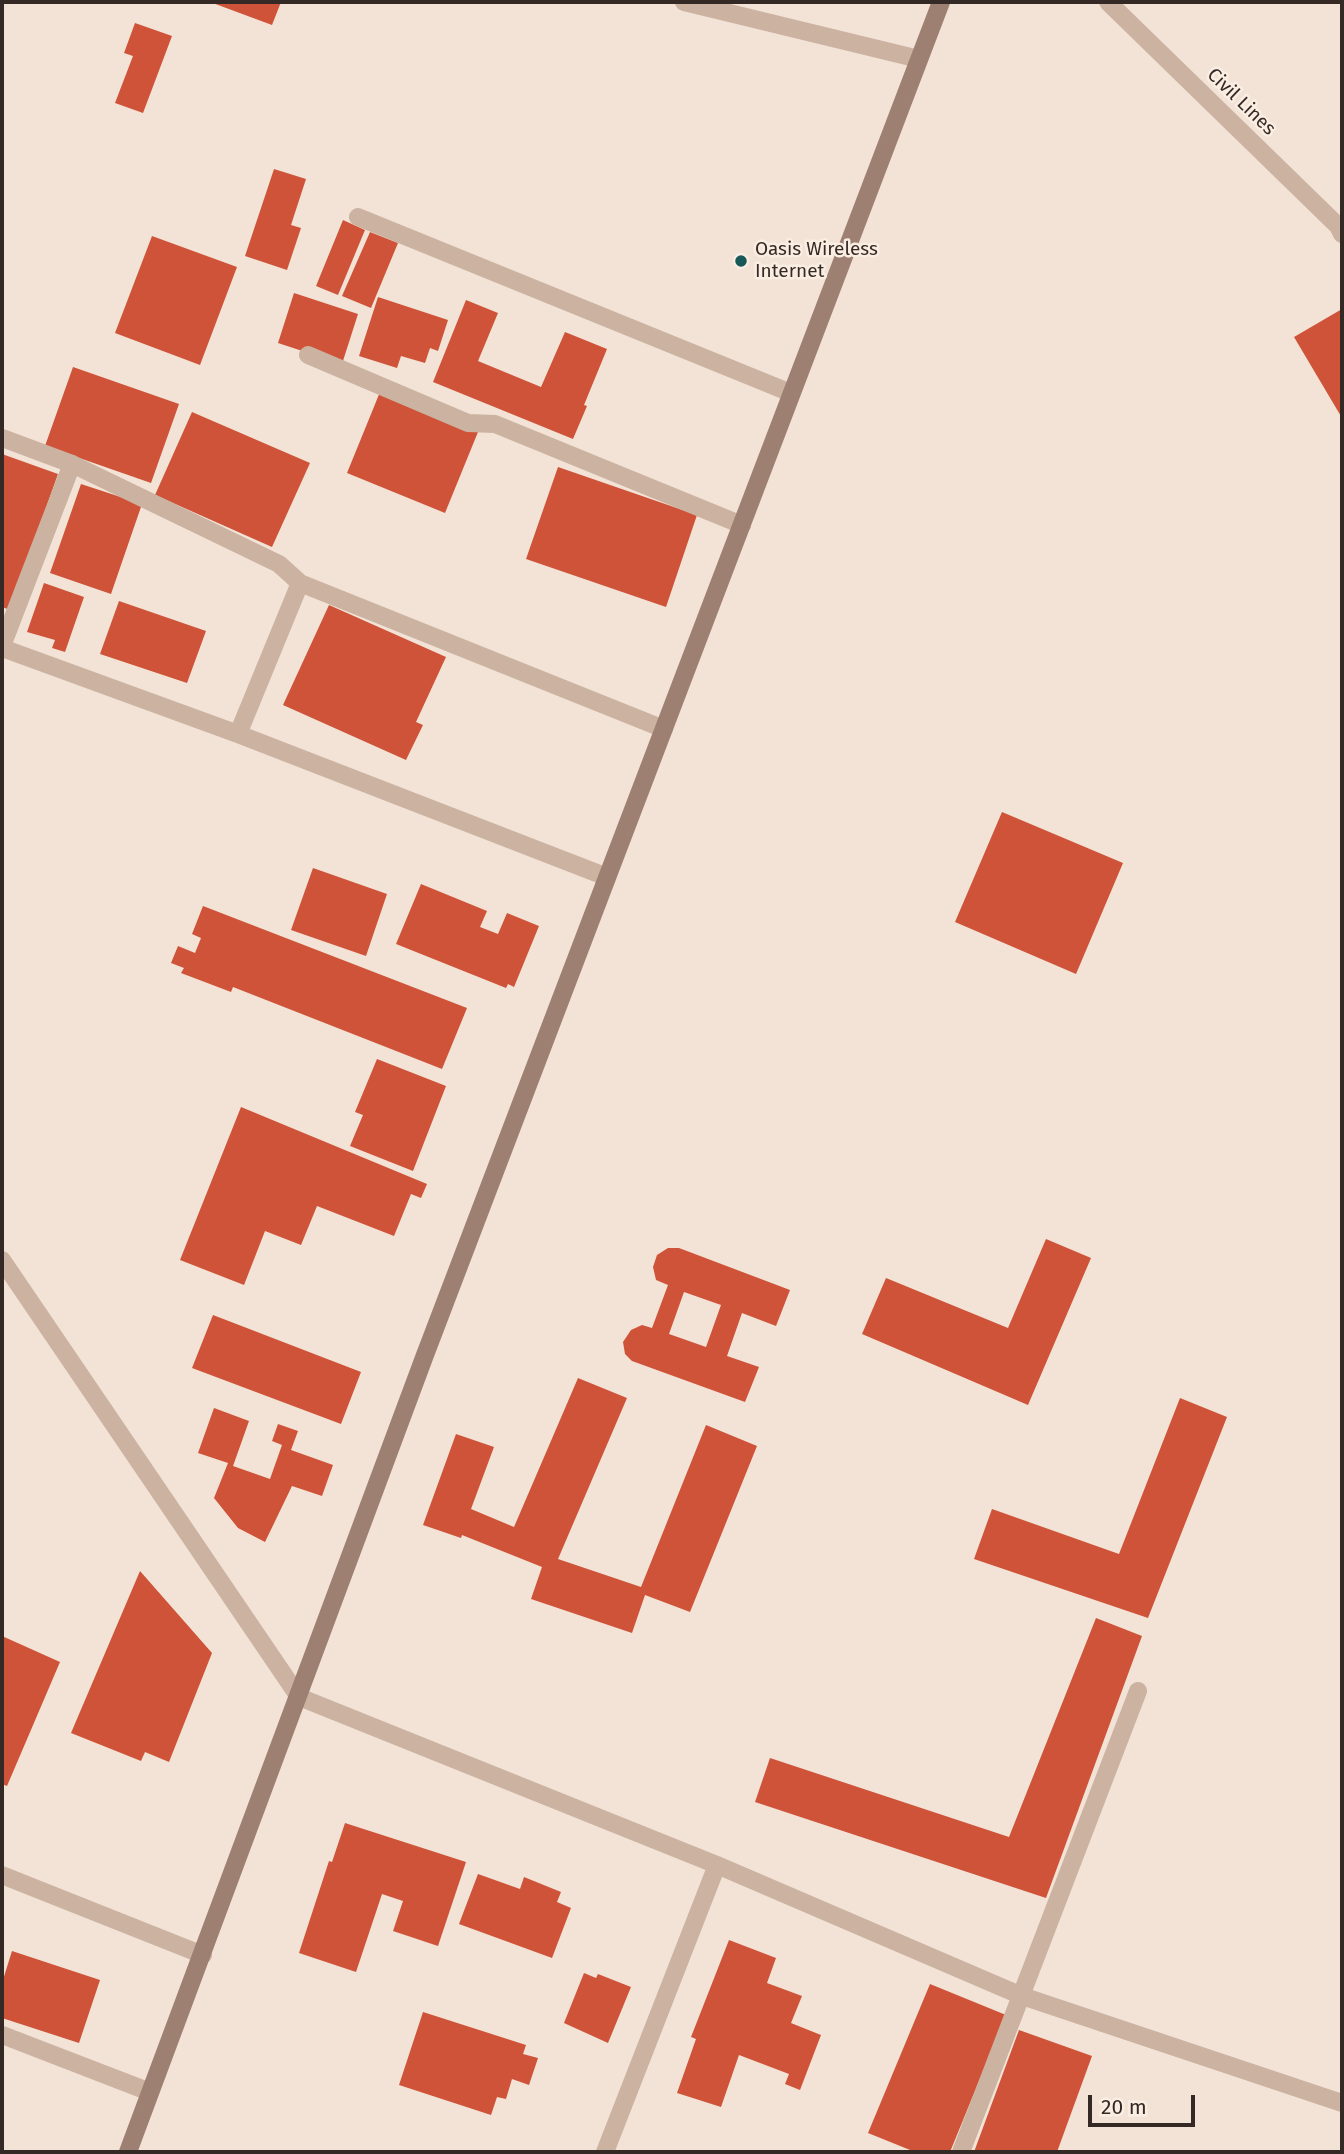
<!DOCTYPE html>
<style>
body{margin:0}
#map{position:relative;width:1344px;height:2154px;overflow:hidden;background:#f2e3d6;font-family:"Fira Sans",sans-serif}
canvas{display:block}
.frame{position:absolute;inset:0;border:4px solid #352925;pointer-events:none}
.scale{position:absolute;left:1088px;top:2095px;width:107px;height:32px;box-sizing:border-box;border:4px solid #352925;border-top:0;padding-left:9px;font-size:21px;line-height:24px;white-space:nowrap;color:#352925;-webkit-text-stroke:5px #faeee2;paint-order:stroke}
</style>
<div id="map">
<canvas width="1344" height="2154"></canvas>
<div class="frame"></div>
<div class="scale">20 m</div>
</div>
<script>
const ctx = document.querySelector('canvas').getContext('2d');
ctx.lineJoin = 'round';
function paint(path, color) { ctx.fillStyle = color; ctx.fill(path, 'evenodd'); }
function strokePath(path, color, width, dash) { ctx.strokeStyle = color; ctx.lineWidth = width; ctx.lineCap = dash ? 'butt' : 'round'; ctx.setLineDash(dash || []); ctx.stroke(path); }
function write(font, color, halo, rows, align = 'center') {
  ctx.font = font + ' "Fira Sans",sans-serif'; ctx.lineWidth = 5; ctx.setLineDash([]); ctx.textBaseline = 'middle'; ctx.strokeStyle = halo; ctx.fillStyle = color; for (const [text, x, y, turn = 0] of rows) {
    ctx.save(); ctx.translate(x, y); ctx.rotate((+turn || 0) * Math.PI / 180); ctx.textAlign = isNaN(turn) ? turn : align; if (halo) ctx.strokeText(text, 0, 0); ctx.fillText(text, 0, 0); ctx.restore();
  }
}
const building = new Path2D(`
 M210 2H281L272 25Z
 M135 23 172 36 143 113 115 103 133 56 124 53Z
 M274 169 306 179 291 225 301 228 287 270 245 256Z
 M343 220 365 230 338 295 316 286Z
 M370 232 398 243 371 308 342 296Z
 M152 236 237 267 200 365 115 333Z
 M294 293 358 314 342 364 278 343Z
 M378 297 448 320 438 351 430 348 425 363 401 356 397 368 359 356Z
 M466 300 498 313 478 361 541 387 565 332 607 349 584 405 587 406 573 439 433 382Z
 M1342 309V418L1294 337Z
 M73 367 179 404 151 483 45 446Z
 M380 392 478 432 445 513 347 473Z
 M192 412 310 463 272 547 155 495Z
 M2 454 58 474 10 610 2 607Z
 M558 467 697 515 666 607 526 559Z
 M81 484 142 504 111 594 50 573Z
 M44 583 84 597 65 652 52 648 55 640 27 632Z
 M119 601 206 631 187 683 100 654Z
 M329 605 446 657 416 722 423 725 406 760 283 705Z
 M1002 812 1123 863 1076 974 955 922Z
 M313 868 387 894 366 956 291 930Z
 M421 884 487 911 480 927 498 934 507 913 539 926 514 987 508 984 506 988 396 944Z
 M203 906 467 1008 442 1069 233 987 231 992 181 973 184 968 171 963 178 946 195 953 201 938 192 934Z
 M377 1059 446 1086 413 1171 350 1146 363 1115 355 1112Z
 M241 1107 427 1184 421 1198 411 1194 394 1236 317 1206 301 1245 265 1231 244 1285 180 1260Z
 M1046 1239 1091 1258 1028 1405 862 1334 886 1278 1008 1328Z
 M668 1248H679L790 1290 776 1326 742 1313 727 1356 759 1367 745 1402 632 1361 625 1354 623 1342 631 1330 642 1325 652 1328 668 1285 656 1280 653 1267 657 1255ZM684 1292 721 1305 706 1347 669 1334Z
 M213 1315 361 1372 341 1424 192 1368Z
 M578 1378 627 1398 558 1559 641 1587 706 1425 757 1446 690 1612 645 1595 632 1633 531 1599 542 1567 462 1535 461 1538 423 1525 456 1434 494 1447 471 1509 514 1527Z
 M1180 1398 1227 1417 1148 1618 974 1559 992 1509 1119 1554Z
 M214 1408 249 1421 233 1466 270 1479 282 1445 272 1441 278 1424 298 1431 291 1450 333 1465 322 1496 292 1486 265 1542 238 1528 214 1498 228 1463 198 1453Z
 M140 1571 212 1653 169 1762 145 1752 141 1761 71 1733Z
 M1096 1618 1142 1636 1046 1898 755 1802 770 1758 1009 1837Z
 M2 1636 60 1662 7 1786 2 1784Z
 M345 1823 466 1862 438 1946 393 1931 403 1901 382 1894 356 1972 299 1953 329 1861 332 1862Z
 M478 1874 520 1889 524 1877 561 1892 557 1902 571 1908 552 1958 459 1924Z
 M729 1940 776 1958 767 1983 802 1996 791 2023 821 2035 800 2090 785 2084 789 2074 739 2055 721 2107 677 2093 696 2039 691 2037Z
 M12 1951 100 1980 79 2043 2 2018V1983Z
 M584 1973 596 1978 598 1974 631 1987 608 2043 564 2023Z
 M930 1984 1006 2015 950 2152H915L868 2133Z
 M423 2012 526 2045 523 2054 538 2058 529 2085 512 2079 506 2099 497 2097 491 2115 399 2085Z
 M1019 2030 1092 2056 1057 2152H974Z`);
const service = new Path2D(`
 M2 646 72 464`);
const minor = new Path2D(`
 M684 2 919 59
 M358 217 791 393
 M308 355 468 423 495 424 742 525
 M2 438 72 464 279 564 300 583 664 729
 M2 648 238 734 607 877
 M238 734 300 583
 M2 1260 299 1697 717 1865 1022 1996 1342 2103
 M2 1875 203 1955
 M2 2035 150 2092
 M605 2152 717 1865
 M961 2152 1138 1691`);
const tertiary = new Path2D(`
 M1108 2 1338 226 1342 234`);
const secondary = new Path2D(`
 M128 2152 425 1355 941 2`);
const markers = [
 [741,261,7,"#185859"]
];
const streetNames = [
 ["Civil Lines",1241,102,44]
];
const poiNames = [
 ["Oasis Wireless",755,250],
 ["Internet",755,272]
];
paint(building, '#cf5338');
strokePath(service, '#cbb2a1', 18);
strokePath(minor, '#cbb2a1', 18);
strokePath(tertiary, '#cbb2a1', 18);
strokePath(secondary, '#9e8073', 18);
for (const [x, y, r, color] of markers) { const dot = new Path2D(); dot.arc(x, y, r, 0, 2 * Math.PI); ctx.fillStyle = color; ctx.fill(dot); strokePath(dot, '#faeee2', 2.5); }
write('19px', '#352925', '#faeee2', streetNames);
write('19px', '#352925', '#faeee2', poiNames, 'left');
</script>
